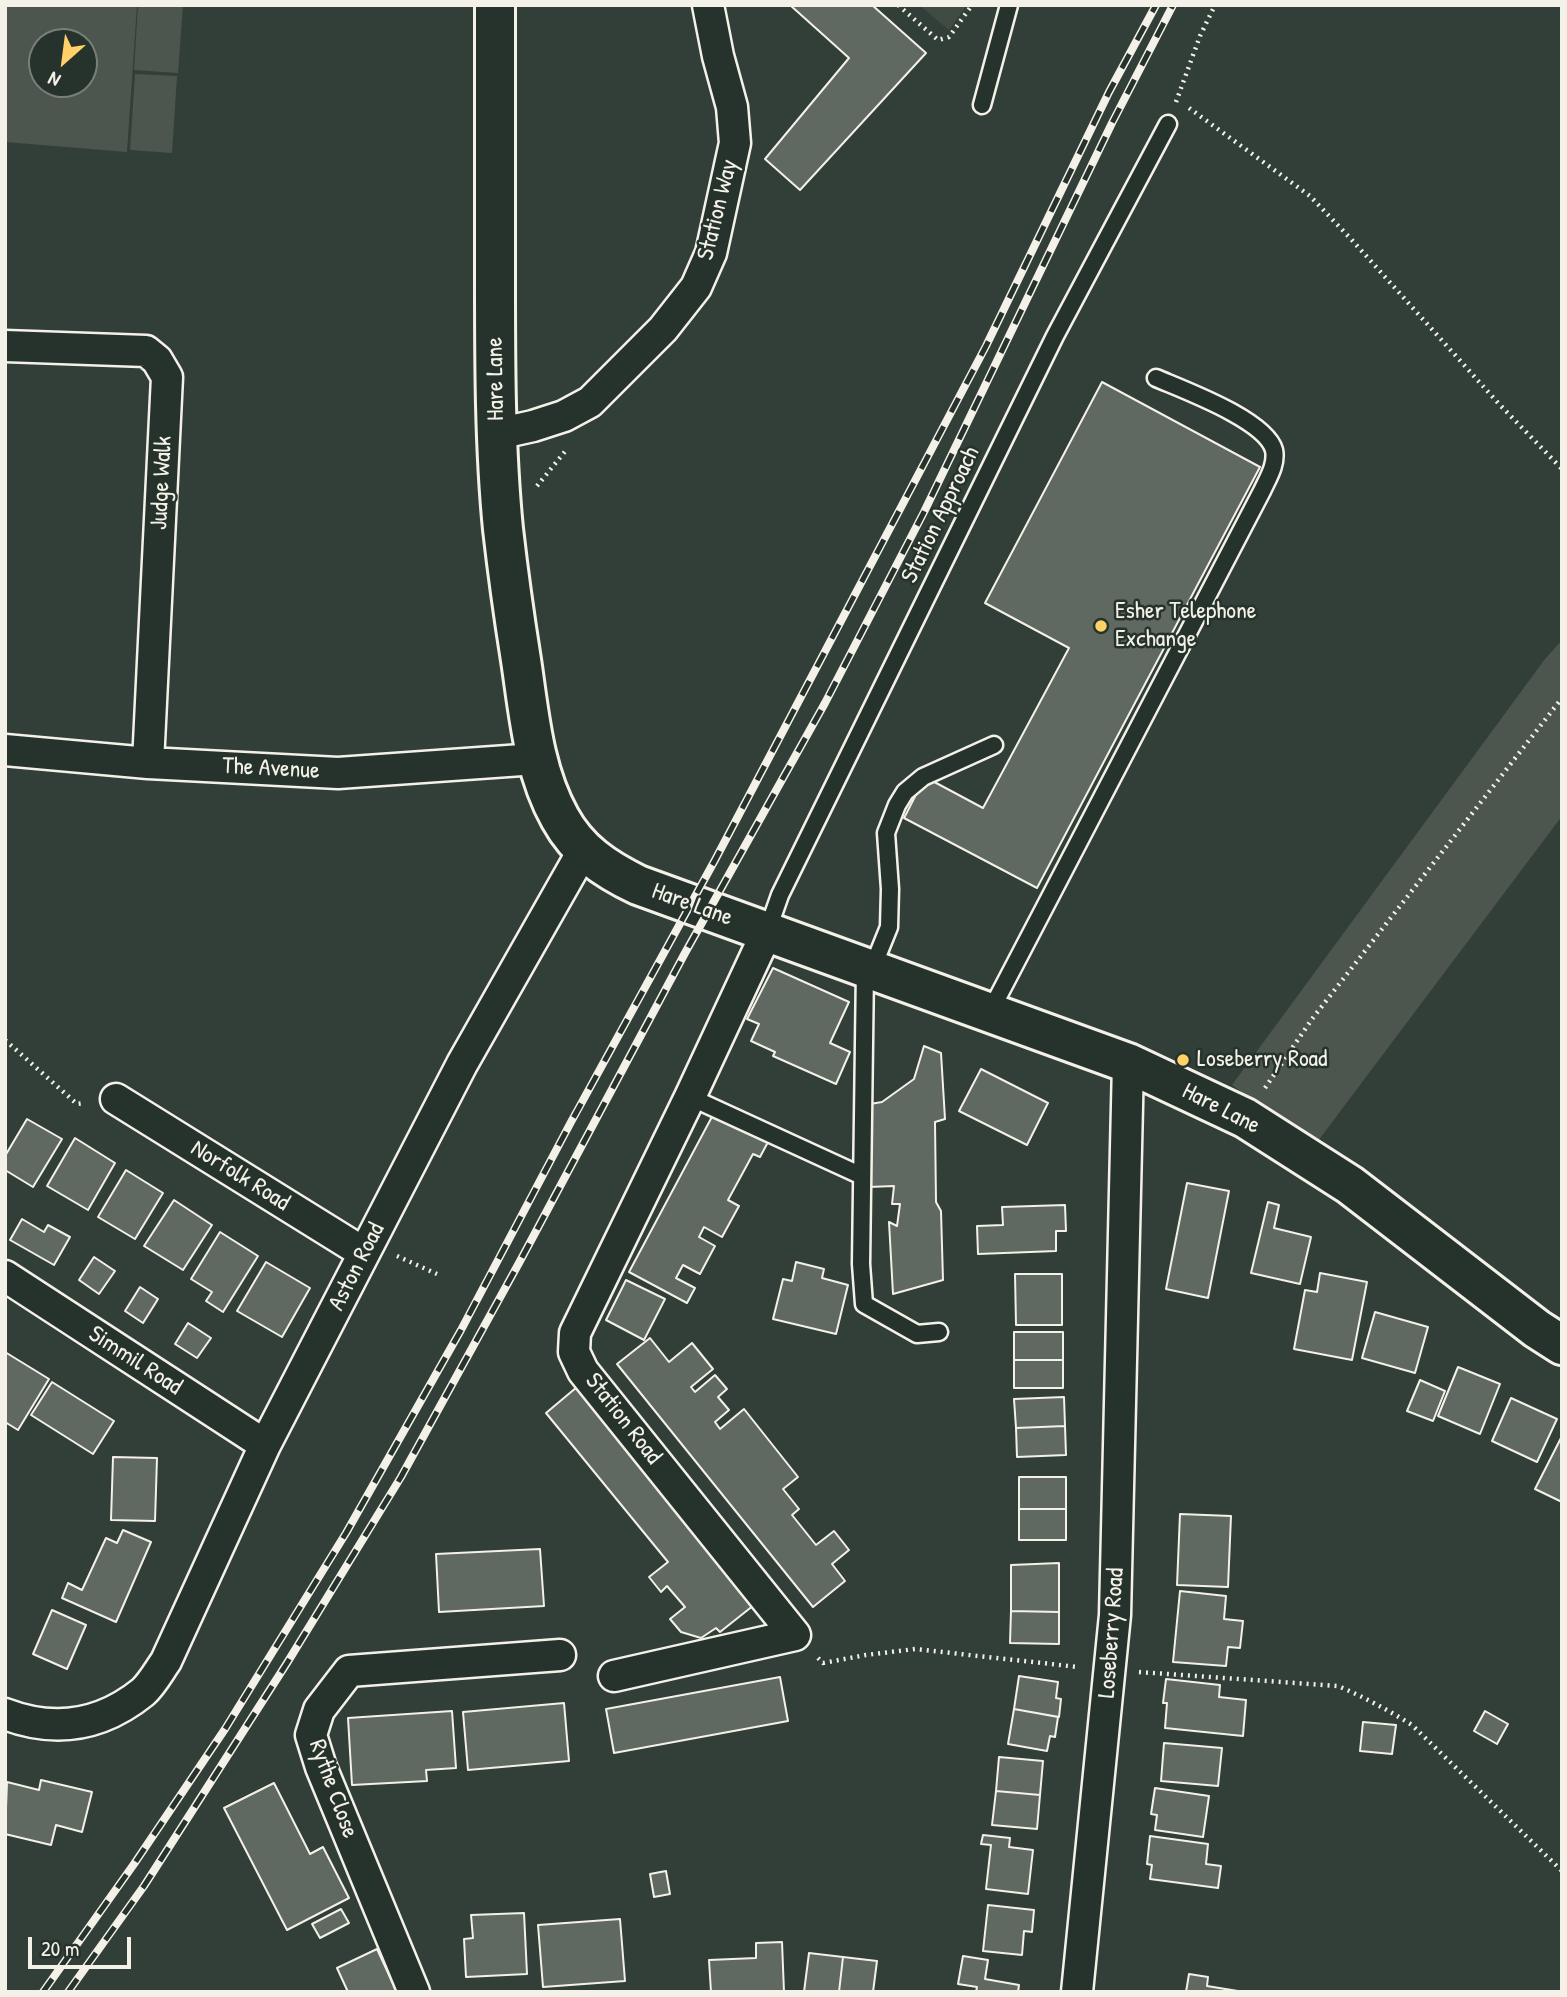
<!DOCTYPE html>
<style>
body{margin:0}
#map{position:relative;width:1567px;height:1997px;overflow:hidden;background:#323e38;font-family:"Patrick Hand",sans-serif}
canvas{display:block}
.frame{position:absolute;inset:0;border:7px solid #f4f1e8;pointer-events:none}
.north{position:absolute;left:28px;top:28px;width:70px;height:70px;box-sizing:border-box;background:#26332d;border:2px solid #787f78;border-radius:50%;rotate:208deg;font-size:19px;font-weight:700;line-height:28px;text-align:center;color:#f4f1e8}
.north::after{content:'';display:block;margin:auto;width:24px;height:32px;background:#ffd166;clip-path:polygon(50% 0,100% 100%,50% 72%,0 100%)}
.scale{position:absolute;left:28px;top:1937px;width:103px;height:32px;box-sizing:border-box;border:4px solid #f4f1e8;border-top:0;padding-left:9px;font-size:21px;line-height:24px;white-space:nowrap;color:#f4f1e8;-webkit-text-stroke:5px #26332d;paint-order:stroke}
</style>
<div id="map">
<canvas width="1567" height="1997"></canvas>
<div class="frame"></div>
<div class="north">N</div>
<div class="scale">20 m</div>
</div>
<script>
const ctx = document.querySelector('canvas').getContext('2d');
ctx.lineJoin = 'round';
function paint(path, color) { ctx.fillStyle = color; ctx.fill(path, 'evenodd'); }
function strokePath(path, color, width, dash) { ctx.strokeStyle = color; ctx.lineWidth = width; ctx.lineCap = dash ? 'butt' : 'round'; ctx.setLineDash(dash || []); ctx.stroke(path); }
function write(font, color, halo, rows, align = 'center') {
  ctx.font = font + ' "Patrick Hand",sans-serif'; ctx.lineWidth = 5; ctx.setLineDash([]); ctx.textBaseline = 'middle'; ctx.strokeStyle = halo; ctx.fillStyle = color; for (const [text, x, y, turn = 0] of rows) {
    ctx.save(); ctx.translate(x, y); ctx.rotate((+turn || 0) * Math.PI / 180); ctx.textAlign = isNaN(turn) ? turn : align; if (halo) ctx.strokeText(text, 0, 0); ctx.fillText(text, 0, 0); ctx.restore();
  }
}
const built = new Path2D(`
 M919 5H967L949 30Z`);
const green = new Path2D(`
 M5 5H137L127 152 5 142ZM42 42H84V84H42Z
 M138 5H183L178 73 134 70Z
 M135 74 177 76 172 153 130 150Z
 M1562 640V816L1315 1145 1232 1085 1545 659Z`);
const building = new Path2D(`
 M790 5H872L926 53 800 190 765 159 849 58Z
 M1102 382 1260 467 1037 888 904 818 925 777 983 808 1069 648 985 603Z
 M773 968 849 1002 830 1043 850 1052 836 1084 773 1056 775 1052 751 1041 759 1024 747 1019Z
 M924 1046 941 1053 945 1119 935 1122 936 1202 941 1211 943 1280 893 1294 889 1222 897 1226 900 1204H892L894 1186 869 1187 868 1158 871 1148 870 1104 882 1102 914 1079Z
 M981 1069 1048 1103 1027 1145 959 1111Z
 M714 1113 768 1142 760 1157 753 1154 728 1200 739 1206 722 1237 704 1227 699 1237 715 1246 700 1274 683 1265 676 1278 695 1288 687 1303 629 1272Z
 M27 1119 62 1139 33 1187 5 1170V1156Z
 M75 1138 115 1163 88 1210 47 1186Z
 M126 1170 163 1193 135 1239 98 1217Z
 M1187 1183 1229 1191 1208 1298 1166 1289Z
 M174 1200 212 1225 183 1270 144 1246Z
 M1268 1202 1279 1205 1274 1228 1311 1237 1300 1284 1251 1273Z
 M1065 1205 1066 1231H1056V1251L978 1254 977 1226 1003 1225 1002 1207Z
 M22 1219 44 1232 48 1225 70 1237 54 1265 10 1240Z
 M220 1232 258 1256 223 1312 206 1301 212 1292 191 1279Z
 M94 1257 115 1271 99 1294 79 1280Z
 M266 1262 310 1288 282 1337 237 1311Z
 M796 1262 824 1269 822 1278 848 1285 836 1334 773 1319 783 1279 792 1281Z
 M1320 1273 1367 1282 1352 1360 1294 1349 1305 1290 1317 1292Z
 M1015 1274H1062V1325H1016Z
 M626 1280 665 1299 644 1340 606 1320Z
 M140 1287 158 1299 143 1323 125 1311Z
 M1375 1312 1428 1327 1415 1373 1362 1358Z
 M188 1323 211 1338 197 1358 175 1344Z
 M1014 1332H1063V1360H1014Z
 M650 1338 669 1362 692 1343 713 1369 691 1387 695 1392 715 1375 727 1389 718 1397 729 1410 715 1422 720 1429 744 1409 798 1477 783 1489 799 1509 792 1515 816 1545 834 1531 849 1550 832 1564 845 1581 813 1607 617 1364Z
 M5 1352 49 1379 18 1430 5 1422Z
 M1014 1360H1063V1388H1014Z
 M1458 1367 1500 1384 1480 1434 1438 1416Z
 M1420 1380 1445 1391 1433 1421 1407 1411Z
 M52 1382 114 1421 93 1454 31 1415Z
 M577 1387 754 1605 720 1632 716 1628 701 1638 681 1632 670 1619 685 1607 667 1586 661 1592 649 1577 668 1562 546 1413Z
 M1064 1397 1065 1426 1016 1428 1014 1399Z
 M1511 1398 1557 1419 1537 1462 1492 1441Z
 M1065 1426 1066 1455 1017 1457 1016 1428Z
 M1562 1436V1502L1535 1489Z
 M113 1457 157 1458 155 1521 111 1520Z
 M1019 1477H1066V1509H1019Z
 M1019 1509H1066V1540H1019Z
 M1180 1514 1231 1516 1228 1587 1177 1585Z
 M123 1530 151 1542 116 1622 62 1598 68 1583 82 1590 106 1538 117 1543Z
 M540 1549 544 1606 439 1612 436 1554Z
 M1059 1563V1612L1011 1611V1565Z
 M1180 1591 1226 1596 1224 1619 1243 1621 1240 1648 1228 1647 1226 1666 1173 1662Z
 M52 1610 86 1625 67 1669 33 1654Z
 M1011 1611 1059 1612V1644L1010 1643Z
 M1019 1676 1058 1682 1056 1698 1061 1699 1059 1717 1014 1709Z
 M780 1677 788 1721 614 1753 606 1709Z
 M1166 1679 1220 1685 1219 1697 1246 1700 1243 1736 1165 1728 1167 1703H1163Z
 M564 1703 569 1761 468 1770 463 1712Z
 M1014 1709 1058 1717 1055 1737 1050 1736 1047 1751 1008 1744Z
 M452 1711 456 1768 426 1770 427 1781 352 1785 348 1718Z
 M1485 1711 1508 1724 1497 1744 1474 1731Z
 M1363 1722 1396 1725 1392 1754 1360 1751Z
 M1164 1743 1222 1748 1218 1786 1161 1781Z
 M999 1757 1043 1761 1040 1795 996 1791Z
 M41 1780 92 1792 82 1832 56 1825 51 1845 5 1834 7 1782 39 1790Z
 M274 1783 310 1854 323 1847 349 1898 287 1930 224 1808Z
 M1155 1788 1209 1796 1203 1837 1155 1830 1157 1815 1151 1814Z
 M996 1791 1040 1795 1037 1829 992 1825Z
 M983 1835 1010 1838 1009 1847 1033 1850 1028 1894 986 1889 991 1845 981 1844Z
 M1150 1836 1208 1844 1206 1864 1221 1866 1218 1888 1150 1879 1152 1865 1147 1864Z
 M666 1871 670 1894 654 1897 650 1874Z
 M988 1905 1034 1910 1032 1932 1024 1931 1022 1955 983 1951Z
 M341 1909 349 1923 320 1938 312 1924Z
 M524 1913 527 1974 466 1977 464 1939 473 1938 471 1915Z
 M620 1919 625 1981 543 1987 538 1925Z
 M782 1942 784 1992H711L709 1960 756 1958V1943Z
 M377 1949 397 1992H348L337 1968Z
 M809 1953 843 1957 839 1992H804Z
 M963 1956 988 1960 985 1979 1019 1985 1018 1992H976L977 1987 958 1984Z
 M843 1957 877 1961 873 1992H839Z
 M1189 1974 1208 1977 1207 1986 1244 1992H1186Z`);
const path = new Path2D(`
 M898 5 938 40 949 37 972 5
 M1176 102 1200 36 1215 5
 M1189 108 1310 196 1351 239 1499 404 1562 469
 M537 486 567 449
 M5 1040 77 1104 85 1103
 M1265 1088 1312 1019 1562 698
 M397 1256 437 1274
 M818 1658 823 1663 866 1655 915 1649 1078 1667
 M1139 1672 1338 1686C1364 1697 1388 1710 1412 1725L1562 1871`);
const lane = new Path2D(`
 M982 105 1009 5
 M767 932 780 895 1055 336 1168 124
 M865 969 861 1264 864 1304 917 1334 939 1332
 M872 969 889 927 890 889 886 833 897 805 905 792 923 777 994 745
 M990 1012 1262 491C1268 478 1277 464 1274 450 1266 420 1184 390 1156 378
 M690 1097 862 1176`);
const street = new Path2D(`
 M5 346 146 351 157 360 167 377 148 763
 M497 434 533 426 564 416 590 402 663 329 696 287 711 253 735 143 732 107 718 56 708 5
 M5 750 148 763 338 773 536 759
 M116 1099 364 1253
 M5 1276 265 1445
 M614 1676 795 1635 583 1371 574 1352 575 1333 690 1097 767 932
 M5 1714C55 1733 101 1726 143 1692 152 1684 159 1671 166 1661L265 1445 462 1064 583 851
 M414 1992 321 1767 311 1735 319 1710 349 1671 560 1655
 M1077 1992 1115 1615 1128 1063`);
const secondary = new Path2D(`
 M495 5C495 97 495 189 495 280 495 363 495 447 503 529 508 573 514 616 521 660 529 713 533 770 560 818 578 851 605 869 638 885L1128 1063 1245 1118 1350 1185 1537 1329 1562 1345`);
const rail = new Path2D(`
 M43 1992 134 1864 225 1729 346 1533 461 1330 571 1122 715 860 986 346 1109 92 1156 5
 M68 1992 144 1886 287 1663 401 1477 519 1263 685 953 825 703 924 512 1112 123 1173 5`);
const markers = [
 [1101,626,7,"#ffd166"],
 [1183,1060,7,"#ffd166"]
];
const streetNames = [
 ["Station Way",718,210,-76],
 ["Hare Lane",496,379,-91],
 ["Judge Walk",162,483,-87],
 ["Station Approach",941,515,-64],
 ["The Avenue",271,769,3],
 ["Hare Lane",692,905,20],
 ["Hare Lane",1221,1109,27],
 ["Norfolk Road",240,1176,32],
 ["Aston Road",357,1267,-63],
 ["Simmil Road",135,1361,33],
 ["Station Road",623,1419,52],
 ["Loseberry Road",1112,1633,-86],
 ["Rythe Close",333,1789,70]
];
const poiNames = [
 ["Esher Telephone",1115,612],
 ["Exchange",1115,640],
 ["Loseberry Road",1197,1060]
];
paint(built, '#404b44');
paint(green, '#4c564f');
paint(building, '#5f6861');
strokePath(building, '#f4f1e8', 2);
strokePath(lane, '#f4f1e8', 21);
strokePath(street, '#f4f1e8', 35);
strokePath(secondary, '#f4f1e8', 44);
strokePath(path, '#f4f1e8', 4.5, [2, 5]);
strokePath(lane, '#26332d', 16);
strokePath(street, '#26332d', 30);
strokePath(secondary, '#26332d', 38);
strokePath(rail, '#f4f1e8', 8);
strokePath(rail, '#26332d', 5, [16]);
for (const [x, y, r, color] of markers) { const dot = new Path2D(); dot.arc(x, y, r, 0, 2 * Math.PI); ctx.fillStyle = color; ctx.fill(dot); strokePath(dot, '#26332d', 2.5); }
write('24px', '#f4f1e8', '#26332d', streetNames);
write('24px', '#f4f1e8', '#26332d', poiNames, 'left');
</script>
